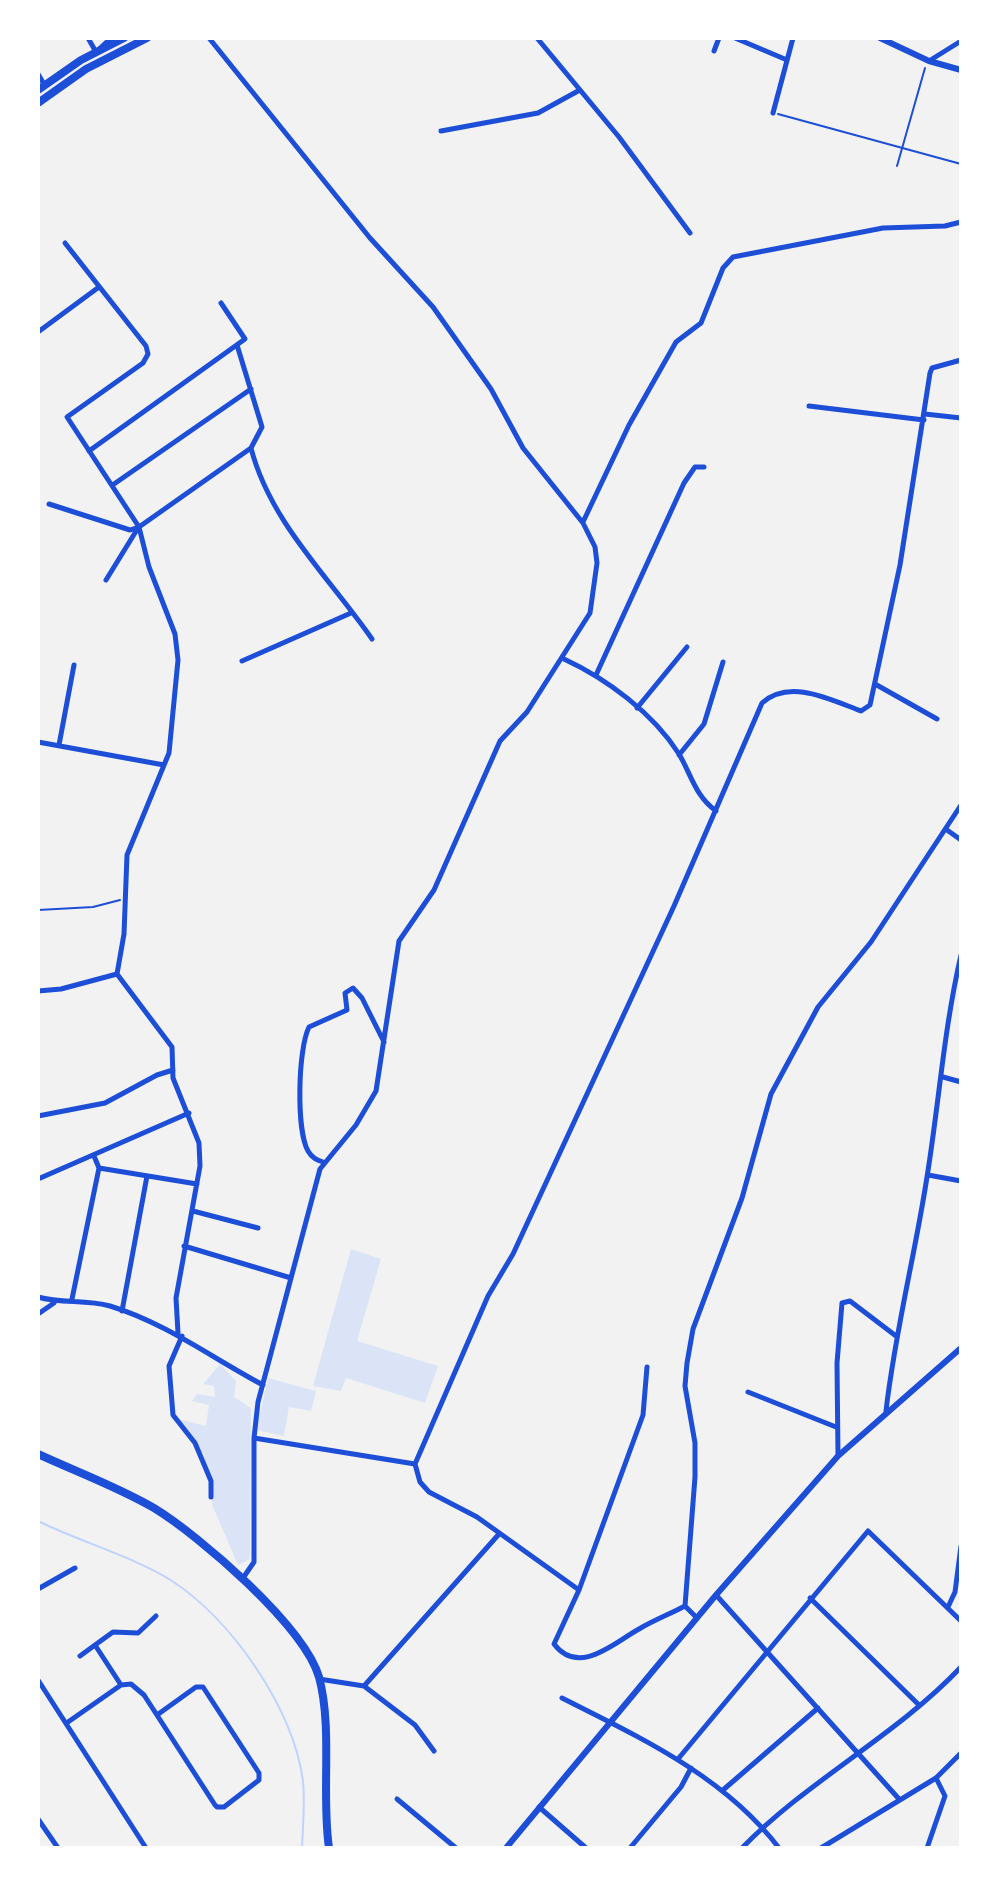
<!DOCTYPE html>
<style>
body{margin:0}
#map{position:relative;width:999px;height:1886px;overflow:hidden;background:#f2f2f2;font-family:"Noto Serif",serif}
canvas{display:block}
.frame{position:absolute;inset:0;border:40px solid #fff;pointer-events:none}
</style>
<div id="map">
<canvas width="999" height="1886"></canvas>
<div class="frame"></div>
</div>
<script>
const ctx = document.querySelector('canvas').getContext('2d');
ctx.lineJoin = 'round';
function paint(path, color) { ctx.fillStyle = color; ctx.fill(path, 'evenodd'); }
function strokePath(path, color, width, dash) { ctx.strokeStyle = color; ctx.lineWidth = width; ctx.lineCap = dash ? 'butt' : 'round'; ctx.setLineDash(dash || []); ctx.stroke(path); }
const green = new Path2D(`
 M351 1249 381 1259 357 1341 438 1366 425 1403 346 1378 341 1391 313 1386Z
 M220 1364 236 1381 234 1397 251 1408 250 1559 238 1565 213 1507 204 1455 178 1419 206 1426 209 1405 192 1401 197 1394 215 1397 214 1386 203 1384Z
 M268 1378 316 1391 311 1411 289 1407 284 1436 256 1430Z`);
const stream = new Path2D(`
 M38 1521C78 1541 137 1558 172 1581 232 1620 293 1708 303 1781 305 1802 303 1826 302 1848`);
const path = new Path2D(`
 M778 114 961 164
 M897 166 925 68
 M38 910 93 907 120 900`);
const minor = new Path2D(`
 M88 38 96 52 111 38
 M209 38 370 238 433 307 491 389 523 448 583 523 595 547 597 563 590 613 527 712 500 741 434 890 399 941 376 1091 356 1125 320 1169 258 1402 254 1438V1562L243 1578
 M537 38 619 137 690 233
 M735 38 787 60
 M714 51 719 38
 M929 61 961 41
 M38 74 44 84
 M773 113 793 38
 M441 131 538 113 578 91
 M65 243 146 346 148 354 143 363 67 417 139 527 149 567 175 634 178 660 169 753 127 855 124 934 117 974 172 1047 173 1078 199 1143 200 1166 176 1298 178 1333
 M38 332 99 287
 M237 345 262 427 251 448C270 522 329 577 372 639
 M809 406 924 420
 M925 414 961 418
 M89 451 245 339 221 303
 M114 484 251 389
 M49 504 130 530 139 527 251 448
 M583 522 629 425 676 342 701 323 723 268 733 257 883 228 945 226 961 222
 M106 580 138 528
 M564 659C607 679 653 713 679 754 691 774 695 796 716 811
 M242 661 351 613
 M596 675 684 483 695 467H704
 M875 684 937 719
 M637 708 687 647
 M38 742 164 765
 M59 745 74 665
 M679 755 704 724 723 662
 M947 830 961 840
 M38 991 61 989 117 974
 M943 1077 961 1082
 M38 1116 105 1103 157 1075 173 1070
 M94 1156 99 1168 197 1184
 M323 1162C317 1160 312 1158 308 1151 296 1129 298 1049 309 1027L347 1010 345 993 353 988 362 998 384 1042
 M928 1175 961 1181
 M38 1179 189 1113
 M193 1211 258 1228
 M184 1246 291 1278
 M38 1297C62 1304 85 1299 110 1306 166 1323 212 1358 263 1385
 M72 1299 99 1168
 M122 1311 147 1176
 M38 1314 54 1303
 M182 1336 169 1366 173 1415 195 1443 211 1481V1497
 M647 1367 643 1415 579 1590 554 1644C579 1677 615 1642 639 1629 654 1620 670 1614 685 1606
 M748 1392 836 1427
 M886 1411C895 1332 915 1255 927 1177 939 1103 944 1028 961 955
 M254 1438 415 1464
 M838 1456 837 1363 842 1303 850 1301 896 1336
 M415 1464 488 1296 513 1254 674 906 762 703C790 678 831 700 861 711L870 705 900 565 930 373 932 368 961 360
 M415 1464 420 1482 429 1492 477 1517 579 1590
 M38 1589 75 1568
 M716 1595 899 1799
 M810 1598 919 1705
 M948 1607 955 1592 961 1546
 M697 1618 685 1606 695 1477V1443L685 1386 687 1363 693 1329 742 1198 771 1094 818 1007 871 942 961 805
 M80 1656 95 1645
 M319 1679 364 1686 499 1534
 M38 1680 146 1848
 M121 1685 95 1645 113 1632 138 1633 156 1616
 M364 1686 415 1725 434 1751
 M562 1698C641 1738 724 1776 779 1848
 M68 1722 121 1685 131 1684 144 1695 215 1805 217 1807H224L259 1780V1773L203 1687H196L157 1715
 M678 1759 868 1531 961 1621
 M723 1790 818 1708
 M397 1799 456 1848
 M539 1807 586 1848
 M38 1819 58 1848
 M630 1848 681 1787 691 1768
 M742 1848C808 1780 896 1736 961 1667
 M821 1848 936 1778 961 1753
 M927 1848 945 1796 936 1778`);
const tertiary = new Path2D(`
 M880 38 929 61 961 70
 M506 1848 716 1595 838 1456 961 1348`);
const primary = new Path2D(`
 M38 90 81 60 124 38
 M38 103 86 69 147 38
 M38 1454C77 1472 118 1487 154 1508 200 1536 304 1626 319 1677 333 1729 321 1794 329 1848`);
paint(green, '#dbe4f7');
strokePath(stream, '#bfd3fe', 2);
strokePath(path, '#1d4ed8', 2);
strokePath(minor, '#1d4ed8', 5);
strokePath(tertiary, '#1d4ed8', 6);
strokePath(primary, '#1d4ed8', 8);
</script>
